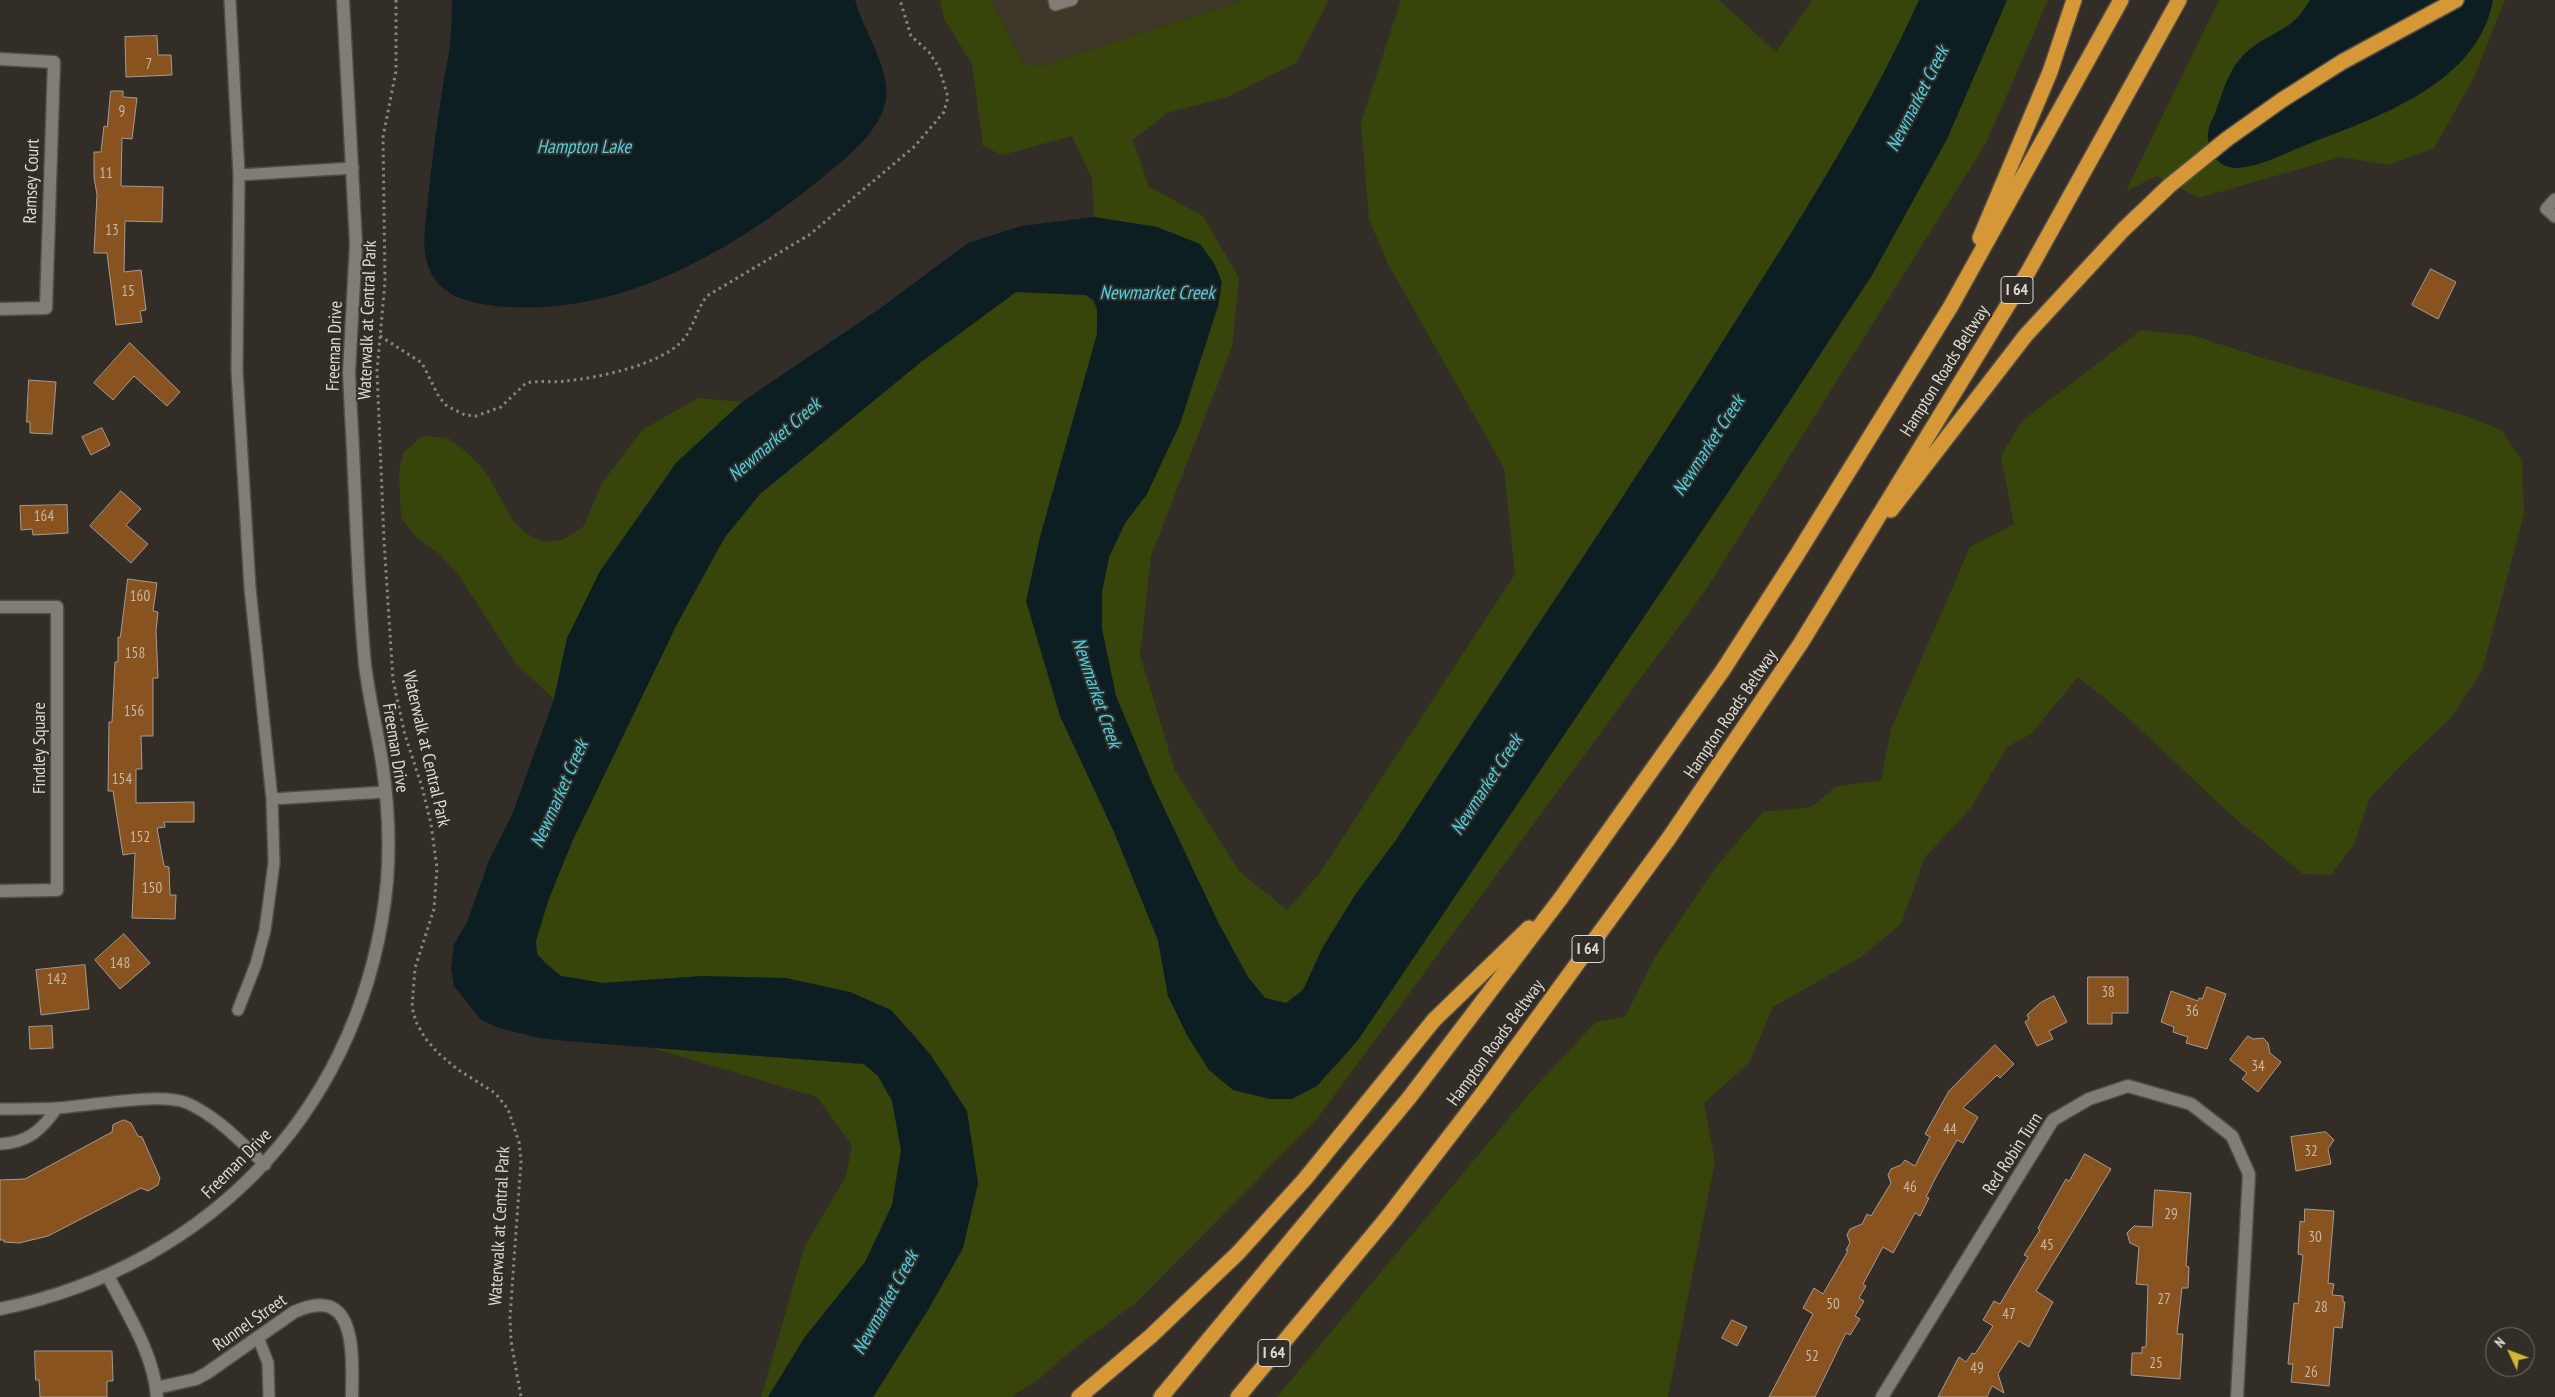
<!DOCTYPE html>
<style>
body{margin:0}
#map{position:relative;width:2555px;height:1397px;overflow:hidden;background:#322e27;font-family:"PT Sans Narrow",sans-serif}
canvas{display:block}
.north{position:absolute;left:2485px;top:1327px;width:50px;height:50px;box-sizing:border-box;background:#322e27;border:1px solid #76736d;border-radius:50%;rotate:313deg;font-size:14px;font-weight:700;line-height:20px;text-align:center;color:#dcdad5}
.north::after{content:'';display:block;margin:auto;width:18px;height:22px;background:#d3b635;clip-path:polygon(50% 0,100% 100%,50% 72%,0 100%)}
</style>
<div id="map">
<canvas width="2555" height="1397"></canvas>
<div class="north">N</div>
</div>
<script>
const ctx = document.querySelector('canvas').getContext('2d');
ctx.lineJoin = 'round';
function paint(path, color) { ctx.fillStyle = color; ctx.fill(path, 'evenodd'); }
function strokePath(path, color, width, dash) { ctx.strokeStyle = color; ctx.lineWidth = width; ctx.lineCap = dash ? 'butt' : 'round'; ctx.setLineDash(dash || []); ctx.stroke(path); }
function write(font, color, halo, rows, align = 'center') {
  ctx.font = font + ' "PT Sans Narrow",sans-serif'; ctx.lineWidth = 4; ctx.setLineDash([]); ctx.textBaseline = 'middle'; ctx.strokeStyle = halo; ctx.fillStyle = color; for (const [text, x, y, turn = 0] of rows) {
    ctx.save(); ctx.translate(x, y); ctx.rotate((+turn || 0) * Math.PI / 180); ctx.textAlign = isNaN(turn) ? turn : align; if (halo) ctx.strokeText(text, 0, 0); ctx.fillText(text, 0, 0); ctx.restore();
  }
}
const built = new Path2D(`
 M991 0H1243L1041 66 1024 64Z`);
const green = new Path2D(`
 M940 0H991L1024 64 1041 66 1243 0H1329L1296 63 1227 97 1167 113 1133 140 1149 187 1203 216 1239 278 1232 347 1151 556 1140 655 1175 771 1240 872 1287 910 1319 874 1515 574 1504 468 1387 262 1369 219 1361 122 1401 0H1719L1776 52 1812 0H1919C1870 109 1806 210 1742 311 1631 489 1511 663 1396 840L1355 895 1323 947 1303 990 1286 1003 1265 998 1248 977 1218 922 1153 785 1116 696 1102 629V592L1109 557 1125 523 1147 494 1218 306 1157 227 1094 217 1092 179 1072 136 1002 155 983 146 972 64 944 19Z
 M2007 0H2048L1986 143 1707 588 1317 1119 1138 1301 1072 1350 1038 1380 1011 1397H873L928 1310 963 1248 978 1183 950 1082 912 1032 703 976 603 983 561 976 537 954 536 941 548 901 572 842 677 624 725 537 760 494 921 362 1016 292 1086 295C1100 305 1097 318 1097 334L1040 537 1060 716 1114 832 1158 940 1168 996 1187 1035 1209 1070 1233 1090 1336 1066 1358 1040 1787 405 1872 275 1947 139Z
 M2219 0H2310L2294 23 2231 72 2216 112 2235 168C2264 163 2290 151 2318 140 2384 115 2479 80 2493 0H2505L2474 78 2434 148 2389 165 2341 157 2199 198 2157 176 2126 191Z
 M2141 330 2195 336 2266 359 2466 416 2501 430 2522 460 2524 514 2482 671 2450 719 2405 761 2370 798 2354 844 2331 875 2303 874 2230 814 2124 714 2078 677 2031 734 2007 747 1970 809 1925 857 1901 924 1861 957 1773 1007 1749 1063 1704 1103 1715 1162 1668 1397H1277L1534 1088 1596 1022 1625 1017 1655 957 1716 867 1763 812 1811 807 1837 786 1881 781 1891 729 1970 547 2014 524 2001 456 2021 422Z
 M698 398 742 402 676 463 567 638 554 699 516 664 458 574 438 553 416 537 401 518 399 471 404 452 423 436 448 438 470 455 487 474 512 519 525 533 544 542 563 540 584 526 602 483 642 430Z
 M653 1048 864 1064 878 1076 892 1101 901 1150 892 1205 865 1262 805 1337 768 1397H761L805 1246 846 1176 852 1145 817 1097Z`);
const water = new Path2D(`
 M452 0H855C863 30 894 74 885 104 876 136 847 157 823 177 733 251 617 319 496 306 472 303 445 298 432 275 419 250 426 224 428 198 432 162 436 127 442 92 444 75 449 58 450 42 452 28 451 14 452 0Z
 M1919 0H2007L1947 139 1872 275 1787 405 1358 1040 1317 1086 1292 1099H1270L1233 1090 1209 1070 1187 1035 1168 996 1158 940 1114 832 1060 716 1026 601 1040 537 1097 334V308L1094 300 1086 295 1016 292 921 362 760 494 725 537 677 624 572 842 548 901 536 941 537 954 546 964 561 976 580 979 603 983 703 976 786 978 850 992 891 1010 930 1054 967 1111 978 1183 963 1248 928 1310 873 1397H768L805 1337 865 1262 892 1205 901 1150 892 1101 878 1076 864 1064 577 1042 539 1038 499 1028 481 1020 454 986 451 968 454 944 467 922 490 858 512 815 554 699 567 638 600 571 676 463 742 402 879 309 968 243 1021 226 1094 217 1157 227 1200 244 1214 263 1222 282 1218 306 1180 424 1147 494 1125 523 1109 557 1102 592V629L1116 696 1153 785 1218 922 1248 977 1265 998 1286 1003 1303 990 1323 947 1355 895 1396 840C1511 663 1631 489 1742 311 1806 210 1870 109 1919 0Z
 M2310 0H2493C2478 84 2377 117 2308 144 2285 153 2261 167 2237 168 2215 168 2204 147 2209 128 2210 122 2214 117 2216 111 2224 88 2230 65 2250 49 2275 29 2292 32 2310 0Z`);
const building = new Path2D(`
 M157 36 158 55H171L172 75 126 77 125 37Z
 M111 91H123V97L137 98 132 139 122 138 121 186 163 187 162 222 125 221 124 272 141 270 146 310 140 311 142 322 116 325 107 253H94L97 195 94 177V152H101L104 126 107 127Z
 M2431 269 2456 282 2438 319 2412 305Z
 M130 343 180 392 167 406 134 376 113 400 94 383Z
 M29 380 56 382 52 434 30 433V422H27Z
 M102 428 110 445 91 455 82 437Z
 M121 491 141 509 126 525 148 544 131 563 90 526Z
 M67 505 68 533 33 535 32 529 21 530 20 506Z
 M128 579 157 583 153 611 158 612 156 631 158 678H153V736H141L142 769H136V803L194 802V822H164L165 827 157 828 164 866 169 867 170 895H176L175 919 132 918 135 853 123 855 113 791H108L109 722H112L115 662H118V637H120Z
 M124 934 150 963 120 989 95 960Z
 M85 965 89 1009 41 1015 36 970Z
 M2088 977H2128V1013H2112V1024H2088Z
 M2207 987 2226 994 2207 1049 2186 1043 2188 1037 2173 1032 2174 1027 2161 1022 2171 991 2198 1001 2199 998 2202 999Z
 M2054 996 2067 1022 2049 1031 2053 1039 2037 1046 2025 1022 2029 1019 2027 1015 2040 1003Z
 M52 1026 53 1048 30 1049 29 1027Z
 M2248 1036 2253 1039 2263 1038 2268 1043 2270 1053 2281 1062 2258 1092 2242 1079 2247 1073 2230 1060Z
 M1995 1045 2014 1064 2000 1078 1997 1075 1963 1108 1978 1117 1963 1143 1957 1140 1936 1177 1926 1197 1929 1198 1920 1216 1915 1213 1893 1253 1883 1247 1863 1284 1866 1286 1859 1298 1864 1301 1855 1316 1860 1319 1850 1335 1846 1333 1815 1397H1769L1813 1314 1803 1308 1814 1288 1823 1294 1848 1251 1846 1250 1850 1243 1847 1235 1850 1229 1862 1224 1867 1214 1871 1216 1891 1183 1888 1175 1891 1169 1901 1165 1905 1160 1915 1166 1930 1137 1925 1134 1949 1091Z
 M124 1120 131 1123 138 1136 142 1137 160 1178 158 1185 148 1191 141 1188 48 1236 19 1243 4 1242V1240H0V1180L25 1179 112 1132 113 1125Z
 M2326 1132 2334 1140 2328 1149 2331 1164 2296 1171 2291 1137Z
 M2085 1154 2111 1169 2036 1291 2053 1302 2029 1347 2019 1341 1998 1374 2004 1393 1992 1386 1987 1397H1938L1959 1357 1966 1362 1972 1353 1975 1354 1993 1326 1983 1320 1994 1301 2000 1304 2028 1257 2024 1255 2040 1230 2038 1228 2066 1179 2069 1181Z
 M2155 1190 2191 1193 2186 1266 2189 1267 2188 1288H2182L2177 1334H2183L2180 1379 2131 1375 2132 1353H2142V1347H2146L2148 1285 2136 1284 2139 1247 2130 1243 2127 1233 2134 1226 2152 1227Z
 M2305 1209 2334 1211 2328 1283 2334 1284 2332 1295 2343 1296V1302H2345L2342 1328 2334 1327 2329 1386 2291 1382 2293 1364H2288L2294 1303 2298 1304 2303 1255 2298 1254 2300 1221 2304 1222Z
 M1732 1320 1747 1327 1737 1346 1722 1338Z
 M35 1351H112L113 1381H107V1397H40L39 1380H36Z`);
const path = new Path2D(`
 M396 0V71L383 137 385 282 377 371 384 540 393 680 405 735 422 787 431 824 437 868 434 909 415 968 412 1007 416 1022 425 1038 437 1052 457 1069 495 1093 508 1109 519 1142 521 1161 510 1317 511 1341 521 1397
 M380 336 422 363 439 397 447 406 465 415 476 416 501 407 526 383C539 380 552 383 565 381 597 378 661 365 683 340 694 327 696 310 707 296L809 235 914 147 944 112 948 97 939 68 929 52 911 36 900 0`);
const service = new Path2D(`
 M230 0 239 175 237 371 250 588 272 799 274 863 265 930 256 964 238 1010
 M1054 0 1055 5 1072 0
 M239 175 353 168
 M2555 199 2546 209 2555 217
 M272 799 385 792
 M0 1109C19 1109 38 1109 58 1108 89 1106 160 1092 187 1103 217 1116 242 1143 265 1165
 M0 1144C27 1143 42 1130 57 1108
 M258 1337 268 1363 269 1397`);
const minor = new Path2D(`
 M0 59 54 62 46 308 0 309
 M0 607H57V890L0 891
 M108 1276C127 1313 154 1354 157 1397
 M0 1309C214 1265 366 1102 387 882 390 843 388 801 382 762 377 730 369 698 365 665 357 582 356 497 351 413L349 373 356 244 343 0
 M156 1388 196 1379 207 1373 294 1312C359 1282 352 1358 352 1397
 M1882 1397 2053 1120 2089 1099 2128 1086 2191 1104 2232 1136 2249 1174 2237 1397`);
const motorway = new Path2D(`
 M1980 238 2050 72 2074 0
 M1891 510 2026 335 2123 230 2169 186 2227 139 2282 100 2342 62 2456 0
 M1079 1397 1151 1336 1238 1253 1305 1179 1434 1020 1529 928
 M1161 1397 1409 1098 1561 898 1723 670 1795 558 1951 306 2121 0
 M1238 1397 1386 1219 1482 1094 1669 838 1801 643 2028 272 2179 0`);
const numberNames = [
 ["7",149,65],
 ["9",122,112],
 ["11",106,174],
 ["13",112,231],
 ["15",128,292],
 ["164",44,517],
 ["160",140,597],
 ["158",135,654],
 ["156",134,712],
 ["154",122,780],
 ["152",140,838],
 ["150",152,889],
 ["148",120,964],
 ["142",57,980],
 ["38",2108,993],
 ["36",2192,1012],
 ["34",2258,1067],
 ["44",1950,1130],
 ["32",2311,1152],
 ["46",1910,1188],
 ["29",2171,1215],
 ["30",2315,1238],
 ["45",2047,1246],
 ["27",2164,1300],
 ["50",1833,1305],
 ["28",2321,1308],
 ["47",2009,1315],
 ["52",1812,1357],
 ["25",2156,1364],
 ["49",1977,1369],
 ["26",2311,1373]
];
const shields = [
 [2017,290,32],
 [1588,949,32],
 [1274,1353,32]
];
const shieldNames = [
 ["I 64",2017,290],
 ["I 64",1588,949],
 ["I 64",1274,1353]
];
const streetNames = [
 ["Ramsey Court",32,181,-88],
 ["Waterwalk at Central Park",368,320,-88],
 ["Freeman Drive",335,346,-88],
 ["Hampton Roads Beltway",1945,371,-58],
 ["Hampton Roads Beltway",1731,714,-56],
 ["Findley Square",40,748,-90],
 ["Freeman Drive",395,748,81],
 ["Waterwalk at Central Park",426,749,77],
 ["Hampton Roads Beltway",1496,1043,-54],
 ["Red Robin Turn",2013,1154,-57],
 ["Freeman Drive",237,1164,-45],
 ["Waterwalk at Central Park",500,1226,-87],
 ["Runnel Street",250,1323,-35]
];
const waterNames = [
 ["Newmarket Creek",1918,99,-63],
 ["Hampton Lake",584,148],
 ["Newmarket Creek",1157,294],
 ["Newmarket Creek",775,440,-41],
 ["Newmarket Creek",1709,446,-57],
 ["Newmarket Creek",1096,693,71],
 ["Newmarket Creek",1487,785,-57],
 ["Newmarket Creek",560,794,-66],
 ["Newmarket Creek",886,1303,-61]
];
paint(built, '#3e372a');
paint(green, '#37450b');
paint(water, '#0d1e22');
paint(building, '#89531f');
strokePath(building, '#a49b94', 1);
strokePath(service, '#504d46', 14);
strokePath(minor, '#504d46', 15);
strokePath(motorway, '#504d46', 18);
strokePath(path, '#898681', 3, [2.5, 4]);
strokePath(service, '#827d74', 11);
strokePath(minor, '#827d74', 12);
strokePath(motorway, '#d69736', 15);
write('15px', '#c7b8a8', null, numberNames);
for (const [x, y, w] of shields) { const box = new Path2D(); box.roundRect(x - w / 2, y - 13.5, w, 27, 4); ctx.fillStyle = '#322e27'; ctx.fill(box); strokePath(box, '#dcdad5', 1); }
write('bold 16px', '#dcdad5', null, shieldNames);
write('18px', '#dcdad5', '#322e27', streetNames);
write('italic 19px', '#45d3e9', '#322e27', waterNames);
</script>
